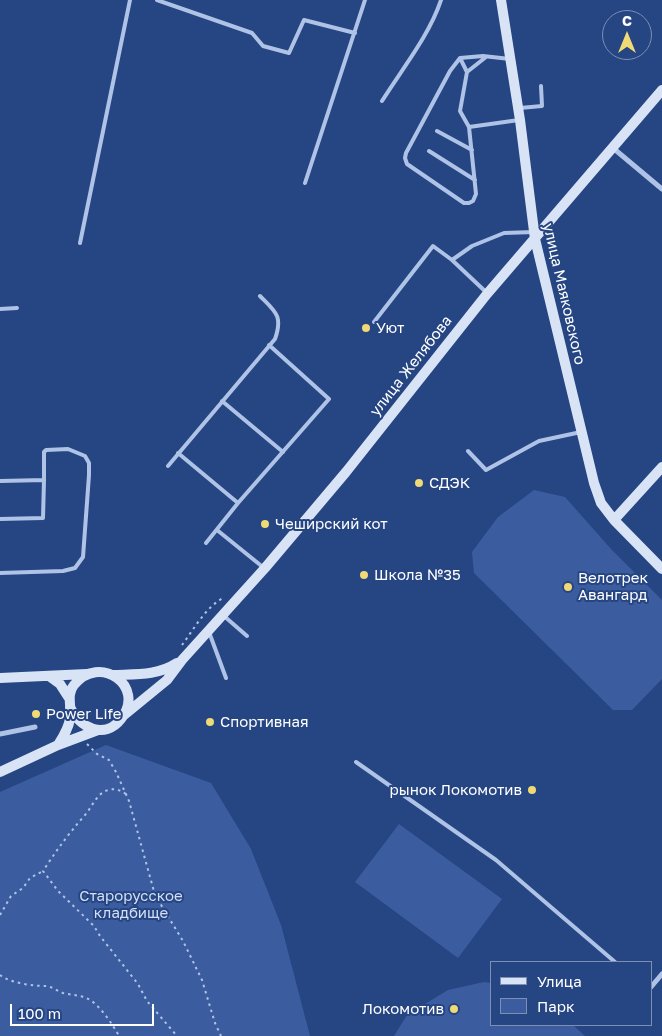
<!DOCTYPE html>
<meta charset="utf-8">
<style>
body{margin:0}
#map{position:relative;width:662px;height:1036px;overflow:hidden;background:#264583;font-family:"Golos Text",sans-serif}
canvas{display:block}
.legend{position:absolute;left:490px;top:961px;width:162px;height:65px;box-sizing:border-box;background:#264583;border:1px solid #7d8fb5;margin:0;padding:6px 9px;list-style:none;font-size:15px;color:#fff}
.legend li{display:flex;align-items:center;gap:10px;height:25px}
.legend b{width:25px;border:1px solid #7d8fb5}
.north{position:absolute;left:602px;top:10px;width:50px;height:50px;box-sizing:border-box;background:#264583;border:1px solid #7d8fb5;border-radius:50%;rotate:0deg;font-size:14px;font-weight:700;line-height:20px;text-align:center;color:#fff}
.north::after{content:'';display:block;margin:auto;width:18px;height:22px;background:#f0da75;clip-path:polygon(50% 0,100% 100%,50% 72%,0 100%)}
.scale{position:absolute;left:10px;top:1004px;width:144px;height:22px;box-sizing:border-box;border:2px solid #fff;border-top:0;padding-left:6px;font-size:15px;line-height:18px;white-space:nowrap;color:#fff;-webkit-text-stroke:4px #264583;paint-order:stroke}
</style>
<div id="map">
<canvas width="662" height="1036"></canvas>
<ul class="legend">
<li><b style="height:6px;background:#d9e3f6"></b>Улица</li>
<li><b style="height:14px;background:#3b5da0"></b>Парк</li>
</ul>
<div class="north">С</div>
<div class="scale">100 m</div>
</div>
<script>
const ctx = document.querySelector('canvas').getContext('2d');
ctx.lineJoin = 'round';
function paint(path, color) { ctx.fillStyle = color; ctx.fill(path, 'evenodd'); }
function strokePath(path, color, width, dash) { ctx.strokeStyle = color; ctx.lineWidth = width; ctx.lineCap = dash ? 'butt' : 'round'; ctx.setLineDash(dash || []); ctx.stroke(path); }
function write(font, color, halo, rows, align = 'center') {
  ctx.font = font + ' "Golos Text",sans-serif'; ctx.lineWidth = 4; ctx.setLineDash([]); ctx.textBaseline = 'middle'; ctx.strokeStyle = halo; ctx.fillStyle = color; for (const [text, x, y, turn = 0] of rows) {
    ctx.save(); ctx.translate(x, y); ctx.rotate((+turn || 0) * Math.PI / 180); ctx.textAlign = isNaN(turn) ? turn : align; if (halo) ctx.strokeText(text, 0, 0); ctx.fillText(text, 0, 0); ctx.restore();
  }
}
const green = new Path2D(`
 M534 490 565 497 611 549 662 600V679L632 710H613L474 573 472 552 498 517Z
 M106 745 211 783 251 849 281 925 310 1036H0V792Z
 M399 824 502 899 458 958 355 882Z
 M484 982 491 983V1025H573L585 1036H394L407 1015 448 990Z`);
const path = new Path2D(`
 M182 645C194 629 205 608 223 598
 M87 744 97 754 109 760 116 772 129 801 155 895 183 941 202 980 215 1023 221 1036
 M126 794C120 790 115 788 108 790 97 793 92 807 85 815 69 833 56 851 43 871L58 891 94 926 100 936 138 984 147 1001 177 1036
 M0 915 11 896 23 888 30 878 43 871
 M0 975C10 983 33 986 45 986 52 986 57 991 63 993 71 995 79 995 86 998 98 1002 113 1025 119 1036`);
const service = new Path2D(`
 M157 0 252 33 263 46 289 53 304 20 355 33
 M460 58 467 72
 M510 59 483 56 460 58 450 71 406 153 405 158 407 164 464 203H469L473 201 476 194 469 127 519 120
 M382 101C402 69 429 36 441 0
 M520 108 542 106 541 86
 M469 127 460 111 467 72 486 57
 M437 131 472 150
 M429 151 475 180
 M305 183 365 0
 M80 243 130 0
 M487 293 452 260 472 246 504 233 534 232
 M0 309 17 308
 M374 322 433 246 452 260
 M222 401 283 452
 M468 451 486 470 539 441 581 432
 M178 453 238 503
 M168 466 275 339C283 316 276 312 260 296
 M0 481 44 480 43 518 0 519
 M217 530 264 568
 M206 543 238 503 329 399 269 345
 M0 573 63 571 75 568 83 557 89 475V463L85 456 68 449 46 450 44 452V480
 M224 616 247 636
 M209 632 226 678
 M356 762 496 860 615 962`);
const minor = new Path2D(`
 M613 148 662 189
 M0 734 35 727
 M651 987 662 974`);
const secondary = new Path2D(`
 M501 0 520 120 535 239 594 483 601 503 614 520 662 569
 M614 520 662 467
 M113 675C135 674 157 676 177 663
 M49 676 60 684 69 698
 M0 678 87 674
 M123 716 167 680 182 660 265 568 346 472 487 294 662 90
 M58 745C63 737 69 728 70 718 72 706 66 695 74 685 99 653 147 686 121 719 105 740 79 728 70 707
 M0 772 58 745 98 730`);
const markers = [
 [366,328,5,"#f0da75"],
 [419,483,5,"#f0da75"],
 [265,524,5,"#f0da75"],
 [364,575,5,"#f0da75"],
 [568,587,5,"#f0da75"],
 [36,714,5,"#f0da75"],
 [210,722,5,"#f0da75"],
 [532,790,5,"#f0da75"],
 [454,1009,5,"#f0da75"]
];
const streetNames = [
 ["улица Маяковского",564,294,77],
 ["улица Желябова",411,366,-52]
];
const poiNames = [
 ["Уют",376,328],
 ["СДЭК",429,483],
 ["Чеширский кот",275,524],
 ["Школа №35",374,575],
 ["Велотрек",578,578],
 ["Авангард",578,595],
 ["Power Life",46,714],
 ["Спортивная",220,722],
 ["рынок Локомотив",522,790,"right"],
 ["Локомотив",444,1009,"right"]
];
const parkNames = [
 ["Старорусское",131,896],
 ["кладбище",131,913]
];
paint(green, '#3b5da0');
strokePath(path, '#afc3e7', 2, [2.5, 4]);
strokePath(service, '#afc3e7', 4);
strokePath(minor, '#afc3e7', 5);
strokePath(secondary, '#d9e3f6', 10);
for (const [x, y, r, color] of markers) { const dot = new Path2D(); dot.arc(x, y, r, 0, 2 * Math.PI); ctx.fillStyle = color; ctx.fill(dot); strokePath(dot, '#264583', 2); }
write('15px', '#fff', '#264583', streetNames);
write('15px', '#fff', '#264583', poiNames, 'left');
write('15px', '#d3dff6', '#264583', parkNames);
</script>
